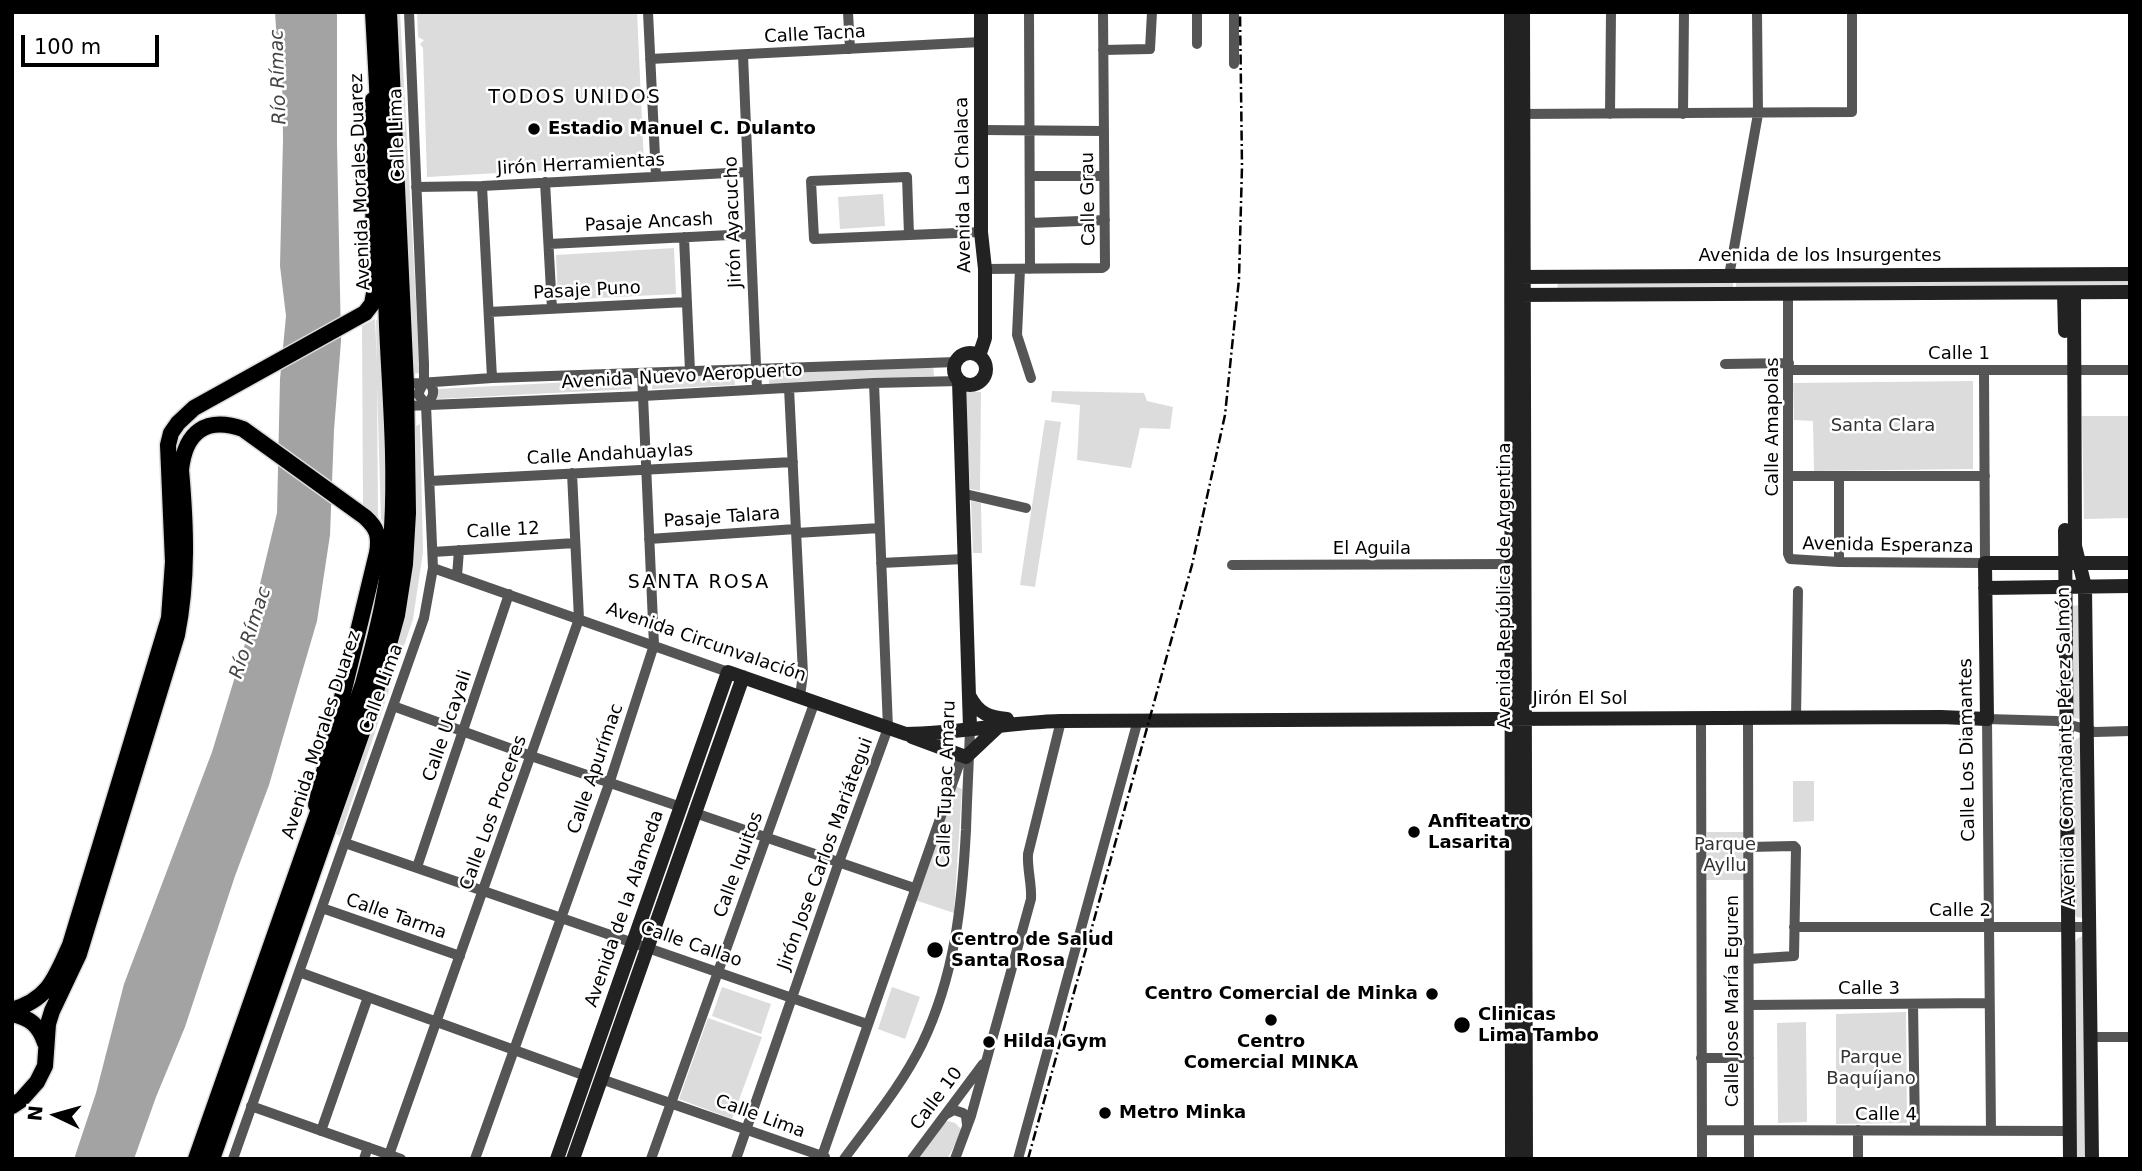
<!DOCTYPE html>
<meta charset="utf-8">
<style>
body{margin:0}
#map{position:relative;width:2142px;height:1171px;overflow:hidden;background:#fff;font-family:"DejaVu Sans",sans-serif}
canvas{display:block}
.frame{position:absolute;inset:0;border:14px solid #000;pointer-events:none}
.north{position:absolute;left:21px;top:1080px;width:70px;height:70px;-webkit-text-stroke:5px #fff;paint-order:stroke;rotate:275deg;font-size:19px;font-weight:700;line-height:28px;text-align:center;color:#000}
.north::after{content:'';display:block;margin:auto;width:24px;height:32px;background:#000;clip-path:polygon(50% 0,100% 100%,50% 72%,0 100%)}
.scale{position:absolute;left:21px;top:35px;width:138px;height:32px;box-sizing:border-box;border:4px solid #000;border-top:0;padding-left:9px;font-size:21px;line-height:24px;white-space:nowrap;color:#000;-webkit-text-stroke:5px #fff;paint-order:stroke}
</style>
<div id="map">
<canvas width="2142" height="1171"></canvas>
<div class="frame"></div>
<div class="north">N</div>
<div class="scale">100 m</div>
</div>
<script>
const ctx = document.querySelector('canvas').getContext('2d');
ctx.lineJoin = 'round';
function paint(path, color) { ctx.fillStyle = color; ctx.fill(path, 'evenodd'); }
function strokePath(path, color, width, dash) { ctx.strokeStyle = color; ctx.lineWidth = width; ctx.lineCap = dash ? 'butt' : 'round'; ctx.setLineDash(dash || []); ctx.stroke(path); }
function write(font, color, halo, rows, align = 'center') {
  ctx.font = font + ' "DejaVu Sans",sans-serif'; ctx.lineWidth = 5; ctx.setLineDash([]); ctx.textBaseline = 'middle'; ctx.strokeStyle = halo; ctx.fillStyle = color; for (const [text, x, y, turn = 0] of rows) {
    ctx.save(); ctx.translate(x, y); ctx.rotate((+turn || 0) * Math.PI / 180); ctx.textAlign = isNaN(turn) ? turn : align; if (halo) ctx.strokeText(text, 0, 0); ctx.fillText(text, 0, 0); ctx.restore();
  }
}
const green = new Path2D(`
 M396 12H400L420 373 412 374Z
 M417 12H596V14L637 12 644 165 427 177 423 48 420 44 424 40 418 37Z
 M883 194 885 226 840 229 838 197Z
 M674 248 676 294 558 300 556 255Z
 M2130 279V287L1736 288V281Z
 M1733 282V288L1557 290 1558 283Z
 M383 312 389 533 381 519 377 384 378 518 363 508 362 326 375 319 377 363 376 321Z
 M933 364 934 376 769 385V372Z
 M734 374 735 385 652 389V378Z
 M630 379 631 389 437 399 436 389Z
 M1973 381V469L1814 471 1813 421 1794 420 1793 383Z
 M965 391 981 392 980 491 970 489Z
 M1052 391 1144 393 1147 401 1173 407 1170 429 1140 428 1131 468 1077 460 1080 405 1051 402Z
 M2082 416H2130V518L2084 519Z
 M1045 420 1061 422 1035 587 1020 585Z
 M420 424 423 552 413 619 340 836 334 833 399 640 410 587 415 534 414 427Z
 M971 501 981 503 982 553H973Z
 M2084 605 2083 719 2071 718 2069 606Z
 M2080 737 2083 918 2076 917 2074 910 2073 747 2075 740Z
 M1793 781H1814V821L1793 822Z
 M955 786 962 789 954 913 915 900Z
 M1707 832H1745L1744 880H1706Z
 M2083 936 2090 1159H2077L2074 943 2078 938Z
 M722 987 771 1004 761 1034 712 1016Z
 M892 987 920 997 905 1039 878 1029Z
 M1906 1012 1907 1123 1836 1124V1014Z
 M708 1018 762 1037 732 1119 679 1099Z
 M1806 1022 1807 1122 1778 1123 1777 1023Z
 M948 1121 955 1123 961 1129 960 1136 947 1159H917L944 1123Z`);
const water = new Path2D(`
 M275 12H337V143L341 341 334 430 330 535 317 621 269 785 235 876 185 1027 156 1097 134 1159H74L96 1093 124 984 212 752 248 634 277 513 280 379 286 316 280 266 283 139 282 71 277 45Z`);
const street = new Path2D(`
 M648 12 656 177
 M848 12 850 49
 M1029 12 1030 269
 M1234 12V64
 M1197 44V12
 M1103 50 1150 49 1152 12
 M743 55 757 389
 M650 59 981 42
 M1519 114 1852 112V12
 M1610 114 1611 12
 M1683 114 1684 12
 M982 130 1104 131
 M1030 176H1104
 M545 182 552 309
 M482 186 492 378
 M416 187 482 186 747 172
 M1030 223 1105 220
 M909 235 907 177 811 181 814 239 981 232
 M684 237 690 371
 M549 244 750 234
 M985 269 1102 268 1105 266 1103 12
 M1020 269 1017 335 1031 378
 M1729 276 1758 114 1757 12
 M1788 295V554L1790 559 1839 562 1985 563 1984 370
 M489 312 687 302
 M1725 364 1789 363
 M1789 370H2130
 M424 382 431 385C436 393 432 399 426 405
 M405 384 492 378 956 362
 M789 388 803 674 800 696
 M406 406 643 396 874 383 959 381
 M1789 476H1985
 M1839 476V562
 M430 481 793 462
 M961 493 1026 508
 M796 533 880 528
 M649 539 796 529
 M433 552 575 543
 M881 563 964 559
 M1232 565 1512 564
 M433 568 728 672
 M457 576 459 550
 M393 706 531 756 681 807
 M1701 718 1702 1159
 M1748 718 1749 1159
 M1796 718 1798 591
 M695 813 914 888
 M345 843 867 1024
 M1749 847 1794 846 1796 848 1794 956 1749 959
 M417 867 509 594
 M322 908 460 956
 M1794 927H2090
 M299 972 586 1076
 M1913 1004 1915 1130
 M1749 1005 1989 1003
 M2092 1037H2130
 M1701 1058H1749
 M601 1079 825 1157
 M251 1106 401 1159
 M945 1115 954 1110 963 1113 966 1116 967 1125
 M1702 1130 2070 1131
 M1858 1130V1159
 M321 1131 368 997
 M1991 1131 1987 719 2057 721 2095 732 2130 731
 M389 1155 579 619 572 473
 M233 1159 424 618 433 568 426 405 418 394 424 382V364L409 12
 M364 1159 368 1147
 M475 1159 609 784 654 645 642 373
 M651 1159 815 701
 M736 1159 839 862 888 728 874 383
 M821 1159 962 756
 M844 1159C871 1122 902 1085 922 1044 955 975 962 905 966 830 967 796 969 762 970 728
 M912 1159 983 1064
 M955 1159 971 1116 1031 899C1032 884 1027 869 1028 854L1061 721
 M1018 1159 1138 720`);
const secondary = new Path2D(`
 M1511 12 1512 1159
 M1523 12 1526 1159
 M1515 277 2130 274
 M2064 293 2065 331
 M2074 293 2075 546 2085 587 2092 1159
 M1516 295 2130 292
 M954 369a16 16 0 1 1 32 0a16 16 0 1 1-32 0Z
 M979 356 985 338V269L981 232V12
 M959 381 970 728
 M2065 530 2070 1159
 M1985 588 2130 586
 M970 697C979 714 989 717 1007 719
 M912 737 966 757 1000 725
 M557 1159 728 672 906 734C957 734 1009 722 1061 721L1941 717 1987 719 1985 563H2130
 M573 1159 743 677`);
const primary = new Path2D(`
 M12 1010C49 999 55 978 70 945L169 618 173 562 168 445 171 433 178 423 194 408 365 313 372 304 375 288 371 113 373 100
 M12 1014C30 1018 39 1025 45 1043
 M12 1106 21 1100 37 1082 45 1066 48 1024 52 1011 79 954 177 635C188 580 186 526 181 470 185 432 206 416 243 429L365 517C377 528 380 536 377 553L316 805`);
const highway = new Path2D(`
 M197 1159 364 684C378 633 391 582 393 528 397 461 391 393 388 326 385 221 380 117 374 12
 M211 1159 373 698 396 615 404 564 407 513 405 384 388 12`);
const rail = new Path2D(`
 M1028 1159 1192 565 1225 415 1239 279 1242 166 1240 12`);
const markers = [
 [534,129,7,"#000"],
 [1414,832,7,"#000"],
 [935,950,9,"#000"],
 [1432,994,7,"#000"],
 [1271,1020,7,"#000"],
 [1462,1025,9,"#000"],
 [989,1042,7,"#000"],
 [1105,1113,7,"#000"]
];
const streetNames = [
 ["Calle Tacna",815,35,-3],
 ["Calle Lima",398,135,-92],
 ["Jirón Herramientas",581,165,-3],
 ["Avenida Morales Duarez",361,182,-92],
 ["Avenida La Chalaca",964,185,-91],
 ["Calle Grau",1089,199,-91],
 ["Jirón Ayacucho",734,222,-92],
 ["Pasaje Ancash",649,223,-3],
 ["Avenida de los Insurgentes",1820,256],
 ["Pasaje Puno",587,291,-3],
 ["Calle 1",1959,354],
 ["Avenida Nuevo Aeropuerto",682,377,-3],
 ["Calle Amapolas",1773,427,-90],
 ["Calle Andahuaylas",610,455,-3],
 ["Pasaje Talara",722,518,-4],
 ["Calle 12",503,531,-3],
 ["Avenida Esperanza",1888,546,1],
 ["El Aguila",1372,549],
 ["Avenida República de Argentina",1505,586,-90],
 ["Avenida Circunvalación",706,643,19],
 ["Calle Lima",382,689,-70],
 ["Jirón El Sol",1580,699],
 ["Calle Ucayali",448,726,-71],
 ["Avenida Morales Duarez",322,735,-72],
 ["Avenida Comandante Pérez Salmón",2067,747,-91],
 ["Calle Los Diamantes",1968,750,-91],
 ["Calle Apurímac",596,769,-71],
 ["Calle Tupac Amaru",947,784,-88],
 ["Calle Los Proceres",494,813,-70],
 ["Jirón Jose Carlos Mariátegui",826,854,-70],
 ["Calle Iquitos",739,865,-70],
 ["Avenida de la Alameda",625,909,-71],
 ["Calle 2",1960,911],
 ["Calle Tarma",396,917,19],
 ["Calle Callao",691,945,19],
 ["Calle 3",1869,989],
 ["Calle Jose María Eguren",1733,1001,-90],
 ["Calle 10",937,1099,-53],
 ["Calle 4",1886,1115],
 ["Calle Lima",760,1117,20]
];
const poiNames = [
 ["Estadio Manuel C. Dulanto",548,129],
 ["Anfiteatro",1428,822],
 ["Lasarita",1428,843],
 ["Centro de Salud",951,940],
 ["Santa Rosa",951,961],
 ["Centro Comercial de Minka",1418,994,"right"],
 ["Clinicas",1478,1015],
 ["Lima Tambo",1478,1036],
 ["Hilda Gym",1003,1042],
 ["Centro",1271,1042,"center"],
 ["Comercial MINKA",1271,1063,"center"],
 ["Metro Minka",1119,1113]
];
const parkNames = [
 ["Santa Clara",1883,426],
 ["Parque",1725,845],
 ["Ayllu",1725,866],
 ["Parque",1871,1058],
 ["Baquíjano",1871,1079]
];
const waterNames = [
 ["Río Rímac",279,77,-92],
 ["Río Rímac",251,633,-72]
];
const neighbourhoodNames = [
 ["TODOS UNIDOS",575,98],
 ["SANTA ROSA",699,583]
];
paint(green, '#dcdcdc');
paint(water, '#a3a3a3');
strokePath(primary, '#dbdbdb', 19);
strokePath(highway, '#dbdbdb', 21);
strokePath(street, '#555', 10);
strokePath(secondary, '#222', 14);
strokePath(primary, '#000', 16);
strokePath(highway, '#000', 18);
strokePath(rail, '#000', 2.5, [10, 3.5, 2, 3.5]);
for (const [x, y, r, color] of markers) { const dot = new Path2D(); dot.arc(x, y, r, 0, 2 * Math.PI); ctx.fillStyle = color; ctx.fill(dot); strokePath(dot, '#fff', 2.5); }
write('18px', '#000', '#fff', streetNames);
write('bold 18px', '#000', '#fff', poiNames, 'left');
write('18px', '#333', '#fff', parkNames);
write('italic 19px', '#444', '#fff', waterNames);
ctx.letterSpacing = '2px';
write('19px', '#000', '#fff', neighbourhoodNames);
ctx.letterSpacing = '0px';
</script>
